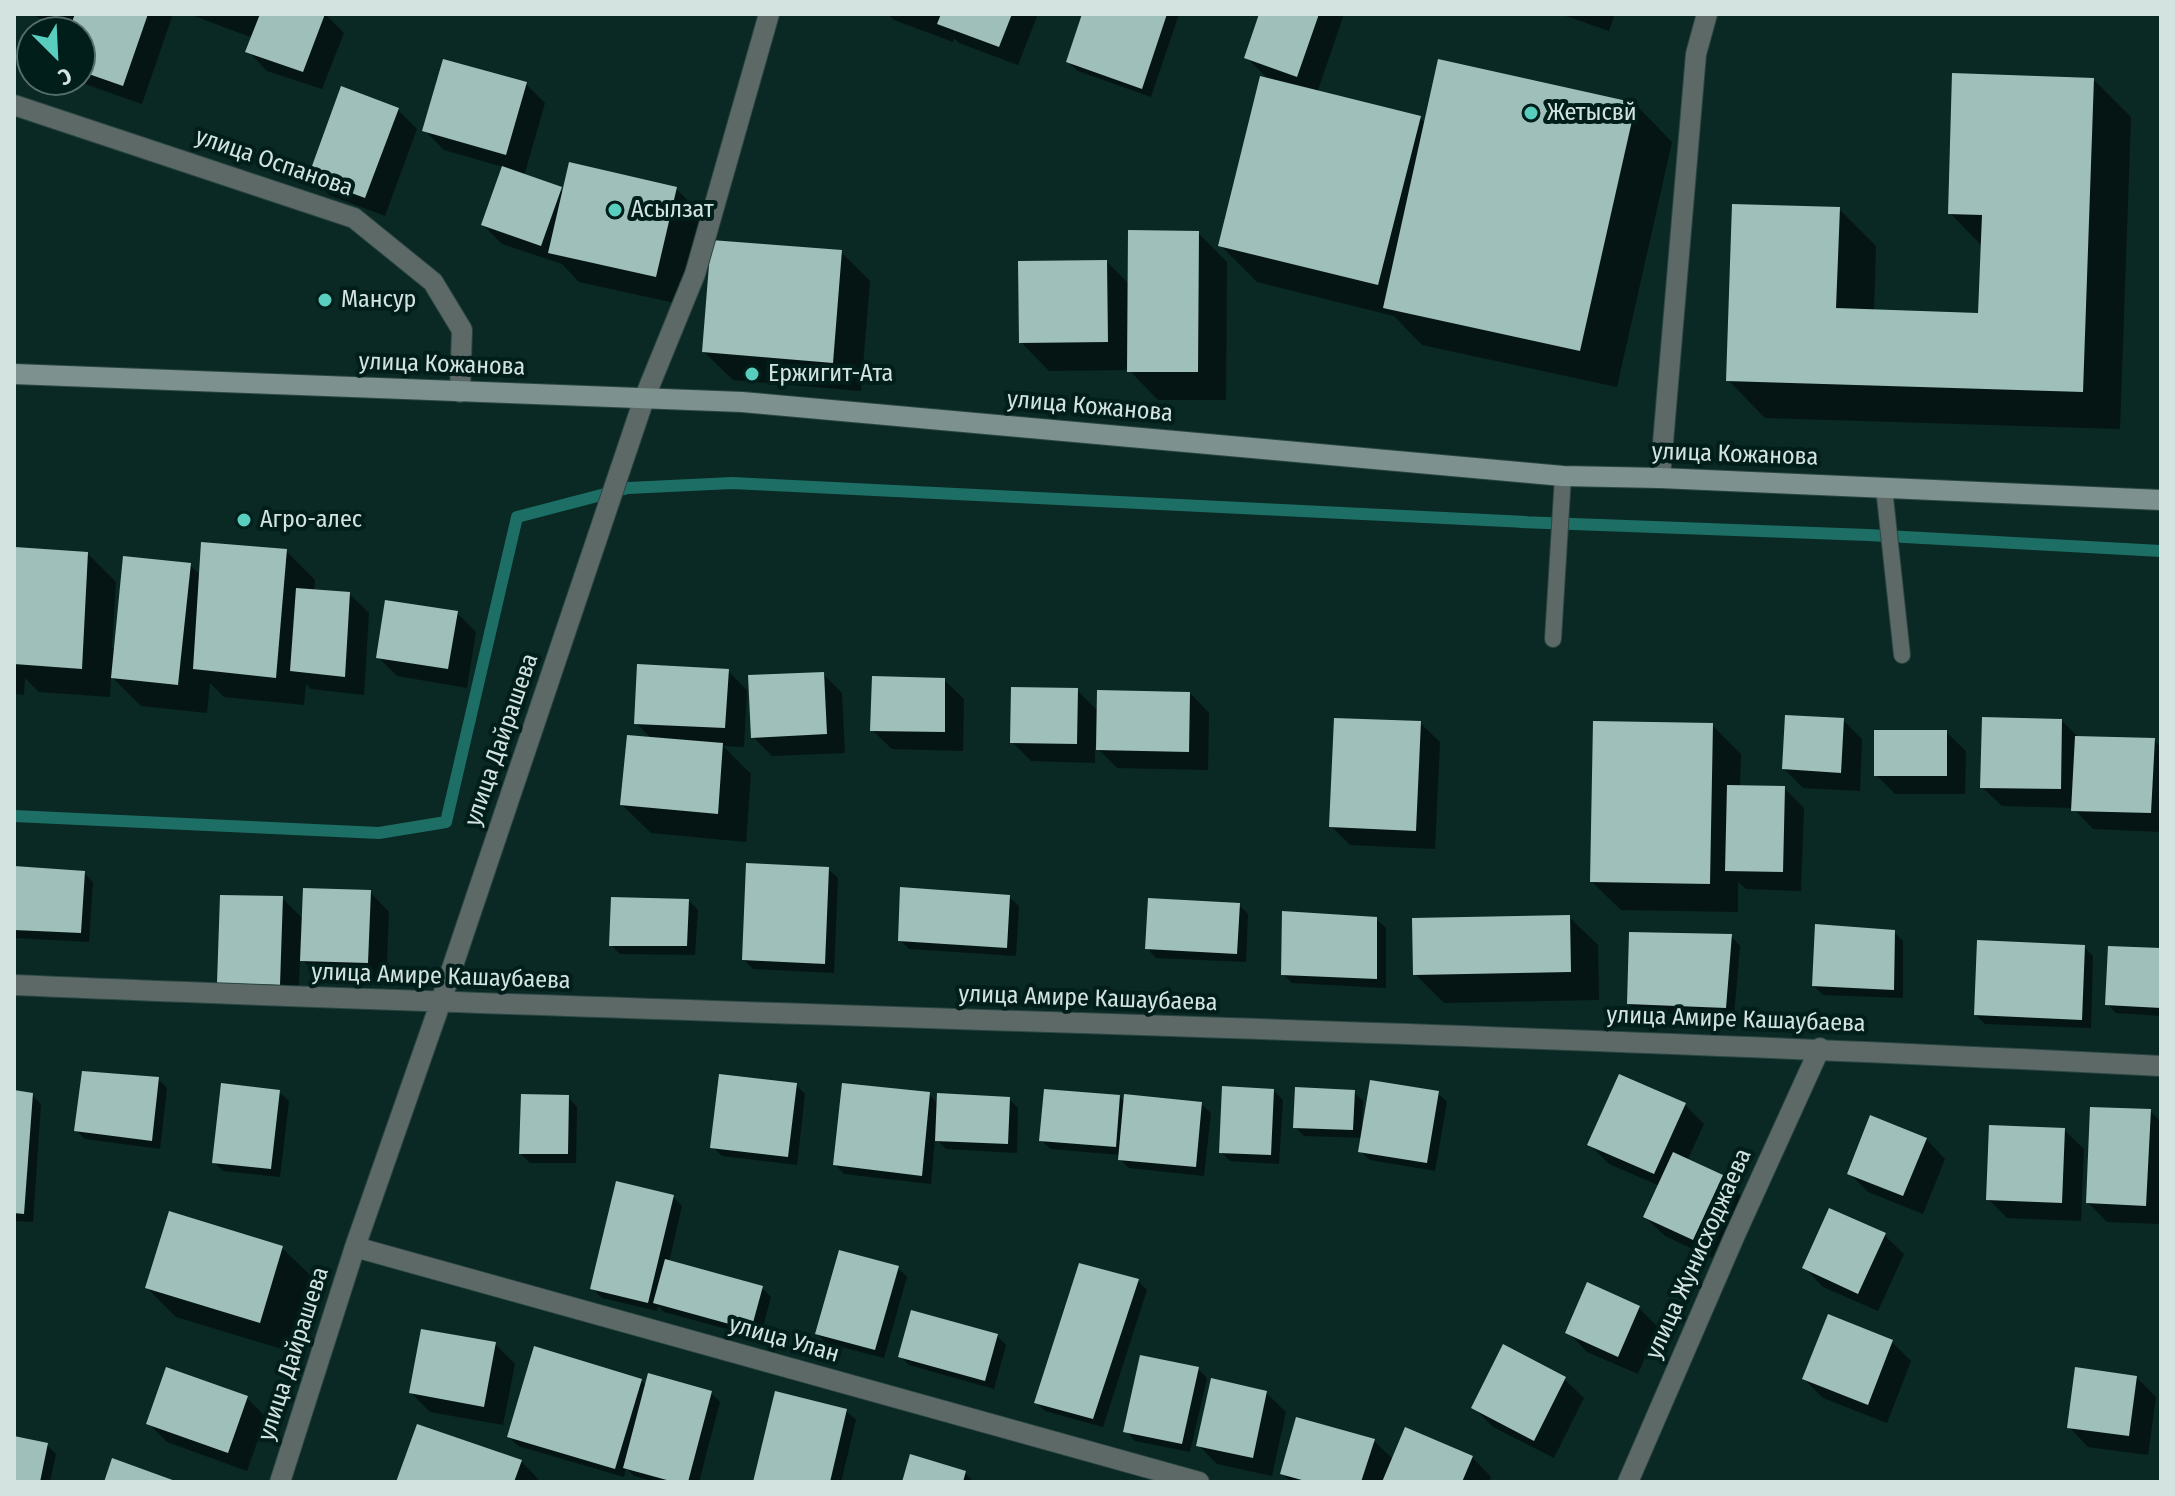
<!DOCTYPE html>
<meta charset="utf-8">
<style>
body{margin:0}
#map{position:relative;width:2175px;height:1496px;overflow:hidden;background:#0a2824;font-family:"Fira Sans Condensed",sans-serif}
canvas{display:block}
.frame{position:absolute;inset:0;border:16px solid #d3e3e0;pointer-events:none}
.north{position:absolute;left:16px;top:16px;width:80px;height:80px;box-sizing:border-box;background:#011e1b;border:2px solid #556d6a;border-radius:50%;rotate:156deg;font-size:22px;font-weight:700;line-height:32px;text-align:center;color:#d3e3e0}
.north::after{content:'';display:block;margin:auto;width:28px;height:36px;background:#59cebf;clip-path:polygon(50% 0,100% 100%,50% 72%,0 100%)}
</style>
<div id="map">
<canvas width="2175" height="1496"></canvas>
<div class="frame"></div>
<div class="north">С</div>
</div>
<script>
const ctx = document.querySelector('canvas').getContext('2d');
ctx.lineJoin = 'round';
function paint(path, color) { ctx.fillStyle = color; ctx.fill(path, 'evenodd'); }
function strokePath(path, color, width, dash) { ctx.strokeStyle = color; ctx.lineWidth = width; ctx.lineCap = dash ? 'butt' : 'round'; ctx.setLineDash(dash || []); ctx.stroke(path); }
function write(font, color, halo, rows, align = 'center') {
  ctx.font = font + ' "Fira Sans Condensed",sans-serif'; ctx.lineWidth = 8; ctx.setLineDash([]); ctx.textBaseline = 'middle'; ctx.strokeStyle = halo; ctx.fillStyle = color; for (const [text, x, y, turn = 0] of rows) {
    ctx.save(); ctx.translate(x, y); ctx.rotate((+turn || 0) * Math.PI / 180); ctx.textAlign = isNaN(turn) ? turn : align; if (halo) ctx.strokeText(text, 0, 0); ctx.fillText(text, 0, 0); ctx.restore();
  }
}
const shadow = new Path2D(`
 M29 14H173L142 104 79 82 77 80H80V32H70L71 29Z
 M189 14H325L344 33 322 89 267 71 248 51 253 38Z
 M888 14H1038L1018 65 959 43 954 38 953 42 894 20Z
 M1085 14H1179L1151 97 1078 71 1068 62Z
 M1261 14H1344L1317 93 1420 118 1426 124 1635 104 1672 142 1617 387 1422 345 1394 316 1257 282 1220 245 1270 81 1246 57Z
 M1560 14H1615L1609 31Z
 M2094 80 2131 117 2120 429 1765 418 1728 380 1839 209 1876 246 1874 311 1980 315 1982 246 1950 213Z
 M526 84 545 103 524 176 564 192 676 189 705 217 684 305 579 282 562 264 502 244 483 225 503 167 444 150 425 131Z
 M398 110 417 129 385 216 329 195 310 176Z
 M1198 233 1227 262 1226 400H1158L1129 370 1049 371 1021 342 1107 262 1130 285Z
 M841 252 870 281 861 391 733 380 704 352Z
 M17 549 87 553 116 582 112 648H116L190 565 201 576 286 551 315 580 314 591 349 594 369 613 364 695 311 689 306 684 304 705 224 697 210 683 207 713 141 706 111 676 110 697 39 692 25 678 24 695 14 694Z
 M457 613 476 632 467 688 397 676 378 657Z
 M728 671 747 690 744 747 723 746 751 774 746 842 651 833 622 805 653 740 636 723Z
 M823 674 842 693 845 753 772 756 753 737Z
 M944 680 964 699 963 751 892 749 872 730Z
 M1077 690 1099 712 1190 693 1209 713 1208 770 1117 768 1095 746V763L1031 761 1012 742Z
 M1843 720 1862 739 1860 791 1803 788 1784 769Z
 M2062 721 2079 738 2154 740 2161 747V832L2093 829 2073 808 2002 806 1982 787Z
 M1420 723 1440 742 1435 849 1350 845 1331 826Z
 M1712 725 1741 754 1740 787 1784 788 1804 808 1801 891 1746 889 1738 882V912L1621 910 1592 882Z
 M1946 732 1966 751 1965 794H1895L1876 775Z
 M14 868 84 873 93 882 89 942 14 938Z
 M828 869 838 878 834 973 753 969 744 960Z
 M370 892 389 912 386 982 322 979 300 958 298 1003 238 1001 219 982 282 898 304 920Z
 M1009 897 1019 906 1016 956 909 949 900 940Z
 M689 901 698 910 695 955 620 954 611 945Z
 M1239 905 1248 914 1246 962 1156 958 1147 948Z
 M1569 917 1598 945 1599 1000 1444 1003 1415 974Z
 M1376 919 1386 928V988L1292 983 1283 974Z
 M1894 932 1903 941V998L1823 995 1814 986Z
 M1731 936 1740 946 1734 1016 1638 1013 1629 1004Z
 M2084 947 2093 956 2091 1028 1985 1024 1976 1015Z
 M2161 950V1016L2116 1013 2107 1004Z
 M158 1079 167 1088 160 1149 85 1139 76 1130Z
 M796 1085 805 1094 797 1165 722 1156 713 1147Z
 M1274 1091 1283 1100 1279 1164 1230 1161 1221 1152Z
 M279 1092 289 1101 280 1177 223 1171 214 1162Z
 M1354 1092 1363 1101 1362 1124 1365 1125 1438 1093 1447 1102 1435 1171 1370 1160 1360 1151 1363 1138 1304 1136 1295 1127Z
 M14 1093 32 1095 41 1104 33 1222 14 1221Z
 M929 1094 938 1104 1009 1099 1018 1108 1017 1153 946 1149 935 1138 931 1184 844 1174 835 1164Z
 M568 1097 577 1107 576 1163H530L521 1154Z
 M1120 1097 1125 1103 1201 1104 1211 1113 1204 1176 1129 1168 1120 1159V1155L1051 1149 1041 1140Z
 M1684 1104 1704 1124 1687 1161 1722 1177 1741 1196 1712 1258 1665 1236 1645 1217 1660 1186 1609 1164 1590 1145Z
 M2150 1111 2161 1122V1224L2107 1222 2088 1203Z
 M2064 1130 2084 1149 2081 1221 2007 1218 1988 1199Z
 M1926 1139 1945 1159 1923 1214 1868 1192 1849 1173Z
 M673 1197 682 1206 669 1262 762 1288 771 1297 760 1338 664 1312 658 1306 657 1311 602 1298 593 1289Z
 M1884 1235 1904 1254 1878 1311 1823 1287 1804 1267Z
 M282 1248 311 1276 288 1351 176 1317 147 1288Z
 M898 1268 907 1277 884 1358 826 1343 817 1334Z
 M1138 1281 1147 1290 1103 1427 1045 1411 1036 1402Z
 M1639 1308 1658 1327 1638 1374 1587 1352 1568 1332Z
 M997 1336 1006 1345 994 1389 909 1365 900 1356Z
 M1892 1342 1911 1361 1887 1423 1823 1398 1804 1379Z
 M495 1344 515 1364 503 1425 430 1412 411 1393Z
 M1198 1369 1207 1378 1190 1452 1135 1441 1126 1431Z
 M2136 1377 2156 1397 2148 1455 2088 1447 2069 1427Z
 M1564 1379 1584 1398 1554 1458 1493 1427 1474 1408Z
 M641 1380 647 1386 711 1393 720 1402 699 1482H655L634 1476 626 1468 624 1477 518 1446 509 1437Z
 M1266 1393 1286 1412 1272 1476 1217 1464 1198 1445Z
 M247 1398 266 1417 247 1471 167 1442 148 1423Z
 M846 1411 856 1420 841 1482H755Z
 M14 1438 47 1445 56 1454 50 1482H14Z
 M1374 1441 1394 1460 1472 1457 1491 1477 1489 1482H1291L1282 1473Z
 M521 1461 541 1482H398Z
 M965 1473 974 1482H904Z`);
const stream = new Path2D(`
 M1520 522 1868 535 2161 551
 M14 816 379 833 446 822 517 517 628 488 732 483 1526 522`);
const building = new Path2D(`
 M75 14H148L123 86 80 71V32H68Z
 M260 14H325L303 72 245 52Z
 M941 14H1012L999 47 937 24Z
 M1082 14H1167L1142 89 1066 62Z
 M1259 14H1319L1297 77 1244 58Z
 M443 59 527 82 506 155 422 131Z
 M1438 59 1636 103 1580 351 1383 308Z
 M1952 73 2094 78 2083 392 1726 381 1732 204 1840 207 1836 308 1978 313 1982 215 1948 214Z
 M1260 76 1421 116 1378 285 1218 246Z
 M341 86 399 108 365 198 308 177Z
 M569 162 677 187 656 277 548 253Z
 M502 166 562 187 541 246 481 225Z
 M1128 230 1199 231 1198 372H1127Z
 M711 240 842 250 833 363 702 352Z
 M1107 260 1108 342 1019 343 1018 261Z
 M201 542 287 549 276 678 193 669Z
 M15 547 88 552 82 669 14 664Z
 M123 556 191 563 178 685 111 678Z
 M296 588 350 592 345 677 290 671Z
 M385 600 458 611 448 669 376 658Z
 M637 664 729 669 725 728 634 724Z
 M824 672 827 734 751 738 748 675Z
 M872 676 945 678V732L870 731Z
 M1011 687 1078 688 1077 744 1010 743Z
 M1097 690 1190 692 1189 752 1096 750Z
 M1785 715 1844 718 1841 773 1782 769Z
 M1982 717 2062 719 2061 789 1980 788Z
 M1334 718 1421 721 1416 831 1329 827Z
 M1593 721 1713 723 1710 884 1590 882Z
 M1874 730H1947V776H1874Z
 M627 735 723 743 718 814 620 805Z
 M2075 736 2155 738 2151 813 2071 811Z
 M1727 785 1785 786 1783 872 1725 871Z
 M746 863 829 867 825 964 742 960Z
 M14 866 85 871 81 933 14 930Z
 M900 887 1010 895 1007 948 898 941Z
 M303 888 371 890 368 963 300 961Z
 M220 895 283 896 280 985 217 983Z
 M611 897 689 899 687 946H609Z
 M1148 898 1240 903 1237 954 1145 949Z
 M1282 911 1377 917V979L1281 975Z
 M1570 915 1571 972 1413 975 1412 918Z
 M1815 924 1895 930 1894 990 1812 986Z
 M1629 932 1732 934 1726 1008 1627 1004Z
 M1977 940 2085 945 2082 1020 1974 1015Z
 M2108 946 2161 948V1008L2105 1005Z
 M82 1071 159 1077 152 1141 74 1131Z
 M719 1074 797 1083 788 1157 710 1148Z
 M1619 1074 1686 1103 1654 1174 1587 1145Z
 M1370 1080 1439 1091 1427 1163 1358 1152Z
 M221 1083 280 1090 271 1169 212 1163Z
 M842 1083 930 1092 922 1176 833 1165Z
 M1222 1086 1274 1089 1271 1155 1219 1153Z
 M1295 1087 1355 1090 1353 1130 1293 1128Z
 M1044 1089 1120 1095 1116 1147 1039 1141Z
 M14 1090 33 1093 24 1214 14 1213Z
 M937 1093 1010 1097 1008 1144 935 1141Z
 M521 1094 569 1095 568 1154H519Z
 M1124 1094 1202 1102 1196 1167 1118 1160Z
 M2090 1107 2151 1109 2146 1206 2086 1203Z
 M1870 1115 1927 1138 1903 1196 1847 1174Z
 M1989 1125 2065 1128 2062 1203 1986 1200Z
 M1673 1152 1723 1175 1693 1240 1643 1217Z
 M616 1181 674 1195 648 1303 590 1289Z
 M1829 1208 1886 1233 1858 1294 1802 1268Z
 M169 1211 283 1246 260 1323 145 1288Z
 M839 1250 899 1266 875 1350 815 1334Z
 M665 1259 763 1286 751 1330 653 1303Z
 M1079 1263 1139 1279 1093 1419 1034 1403Z
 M1587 1282 1640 1306 1618 1357 1565 1333Z
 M911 1310 998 1334 985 1381 898 1357Z
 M1828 1314 1893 1340 1868 1405 1802 1379Z
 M421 1329 496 1342 484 1407 409 1393Z
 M1503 1344 1566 1377 1534 1441 1471 1408Z
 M534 1346 642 1379 615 1469 507 1437Z
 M1140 1355 1199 1367 1182 1444 1123 1432Z
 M166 1367 248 1396 228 1453 146 1424Z
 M2075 1367 2137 1376 2129 1436 2067 1428Z
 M648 1373 712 1391 688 1482H674L623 1468Z
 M1211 1378 1267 1391 1253 1458 1196 1446Z
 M775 1391 847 1409 830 1482H753Z
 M1296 1417 1375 1439 1361 1482H1309L1280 1474Z
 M417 1424 522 1460 514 1482H396Z
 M1405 1427 1473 1456 1462 1482H1382Z
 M14 1436 48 1443 40 1482H14Z
 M910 1454 966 1471 963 1482H902Z
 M112 1458 178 1482H104Z`);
const service = new Path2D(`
 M1884 488 1902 655
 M1553 639 1563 476`);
const minor = new Path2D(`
 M14 105 354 218 433 282 462 330 460 392
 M1660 478 1696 54 1707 14
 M14 985C729 1016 1446 1029 2161 1066
 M355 1247 1199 1482
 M280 1482 355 1247 440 1004 644 399 695 274 769 14
 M1628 1482 1735 1235 1820 1048`);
const secondary = new Path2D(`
 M14 374 742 402 1563 476 1660 478 2161 500`);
const markers = [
 [1531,113,8,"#59cebf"],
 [615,210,8,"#59cebf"],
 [325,300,8,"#59cebf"],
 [752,374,8,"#59cebf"],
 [244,520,8,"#59cebf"]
];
const poiNames = [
 ["Жетысвй",1547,113],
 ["Асылзат",631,210],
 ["Мансур",341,300],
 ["Ержигит-Ата",768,374],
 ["Агро-алес",260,520]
];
const streetNames = [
 ["улица Оспанова",274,163,19],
 ["улица Кожанова",442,365,2],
 ["улица Кожанова",1090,407,5],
 ["улица Кожанова",1735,455,2],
 ["улица Дайрашева",502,740,-71],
 ["улица Амире Кашаубаева",441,977,2],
 ["улица Амире Кашаубаева",1088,999,2],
 ["улица Амире Кашаубаева",1736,1020,2],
 ["улица Жунисходжаева",1699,1254,-66],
 ["улица Улан",784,1340,16],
 ["улица Дайрашева",294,1354,-72]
];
paint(shadow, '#0007');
strokePath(stream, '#1d6e64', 12);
paint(building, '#9fbfba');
strokePath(service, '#2a4642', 18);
strokePath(minor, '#2a4642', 22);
strokePath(secondary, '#2a4642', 22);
strokePath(service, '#5c6967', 16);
strokePath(minor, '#5c6967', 20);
strokePath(secondary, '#7d918e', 20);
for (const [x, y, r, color] of markers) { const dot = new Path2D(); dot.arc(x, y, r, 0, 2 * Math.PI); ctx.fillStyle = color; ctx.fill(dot); strokePath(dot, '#011e1b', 3); }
write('24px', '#d3e3e0', '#011e1b', poiNames, 'left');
write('24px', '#d3e3e0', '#011e1b', streetNames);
</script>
